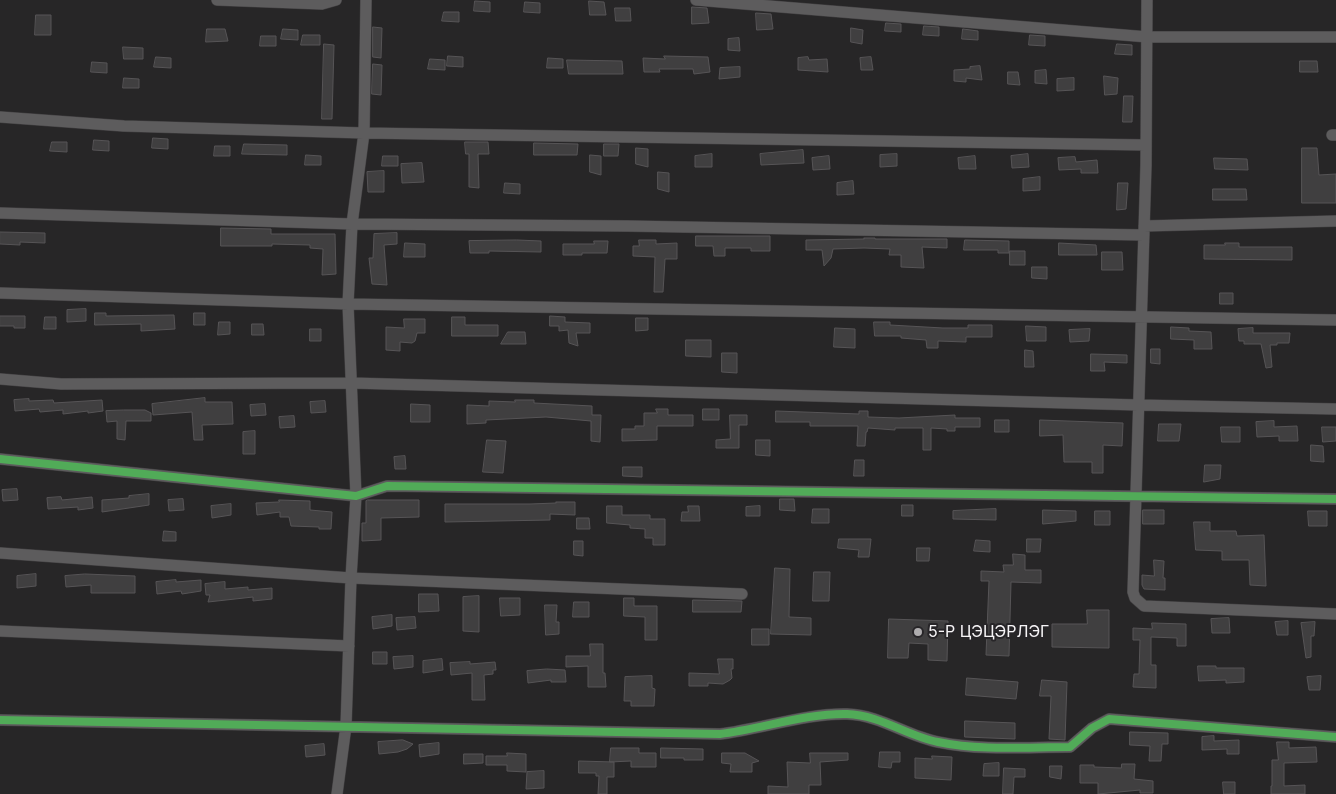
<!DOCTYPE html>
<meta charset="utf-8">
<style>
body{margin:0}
canvas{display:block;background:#272627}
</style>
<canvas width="1336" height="794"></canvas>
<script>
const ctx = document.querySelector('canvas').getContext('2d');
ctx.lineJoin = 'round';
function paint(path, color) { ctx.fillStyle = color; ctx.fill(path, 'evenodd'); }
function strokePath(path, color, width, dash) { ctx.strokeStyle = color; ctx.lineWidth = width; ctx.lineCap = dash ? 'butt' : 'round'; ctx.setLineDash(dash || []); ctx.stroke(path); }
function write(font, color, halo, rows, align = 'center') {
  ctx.font = font + ' Inter,sans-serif'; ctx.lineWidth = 4; ctx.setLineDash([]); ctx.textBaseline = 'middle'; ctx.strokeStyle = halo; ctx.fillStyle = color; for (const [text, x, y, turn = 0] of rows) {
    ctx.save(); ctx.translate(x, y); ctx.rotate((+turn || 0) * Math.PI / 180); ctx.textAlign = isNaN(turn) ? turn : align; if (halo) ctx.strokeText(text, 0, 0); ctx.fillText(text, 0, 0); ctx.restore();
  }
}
const building = new Path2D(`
 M475 1 490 2V12L474 11Z
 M589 1 604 2 606 15H590Z
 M525 2 540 3V13L524 12Z
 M692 7 707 8 709 23 692 24Z
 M615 8H630L631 21H616Z
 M444 12H459V22L442 21Z
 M756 13 771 14 773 29 757 30Z
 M36 15H51V35H35Z
 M886 23 901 24V32L885 31Z
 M924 26 939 27V36L923 35Z
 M373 27 382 28 381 58 373 57Z
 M851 28 863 30 862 44 851 42Z
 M207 29H225L228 41 206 42Z
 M283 29 298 30V40L281 39Z
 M963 29 978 31V40L962 39Z
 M303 35H320V45H301Z
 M1030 35 1045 36V46L1029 45Z
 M261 36H276V46H260Z
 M739 38 740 51 728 50V39Z
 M324 44 334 45 332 119H322Z
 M1117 44 1132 45V55L1115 54Z
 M123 47 143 48V59H124Z
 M448 56 463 57V67L447 66Z
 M664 56 708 57 710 72 694 74 693 69H659L660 72H644L643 58 665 59Z
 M156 57 171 58V68L154 67Z
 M808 57 809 60 827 59 828 72 798 70V58Z
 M871 57 873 70H861L860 58Z
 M548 58 563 59V68H547Z
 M430 59 445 60V70L428 69Z
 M567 60 622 61 623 74H569Z
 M1300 61H1317L1318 72H1300Z
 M92 62 107 63V73L91 72Z
 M373 64 382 65 381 95 372 94Z
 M980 66 982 80 966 78V82L954 81V70L970 69V67Z
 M740 67V77L719 79 720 68Z
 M1046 70 1047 84 1035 83V71Z
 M1008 72H1018L1020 85 1008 84Z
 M1104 76 1118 78 1117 94 1105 95Z
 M124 78 139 79V88H123Z
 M1074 78V90L1057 91V79Z
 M1124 96H1133L1132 122H1123Z
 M153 138 168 139V149L152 148Z
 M94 140 109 141V151L93 150Z
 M52 142H67V152L50 151Z
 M465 142H488L489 154H478L479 188 469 187V154H466Z
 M534 143 578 144 577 155H534Z
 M244 144 287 145V155L242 154Z
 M604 144H619L618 156H604Z
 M215 146H230V156H214Z
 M636 148 648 149V167L636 164Z
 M1302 148H1317L1319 175 1336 174V203H1302Z
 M803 150 804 163 761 165 760 154Z
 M712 154V167H695V156Z
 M897 154V166L880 167V155Z
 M1028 154 1029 167 1012 168 1011 156Z
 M306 155 321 156V165H305Z
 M590 155 601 156V175L590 172Z
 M383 156H398V166H382Z
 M829 156 830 169 813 170 812 158Z
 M975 156 976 169H959L958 158Z
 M1075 157 1076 162 1097 160 1098 173H1081V169L1059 170 1058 158Z
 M1214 158 1247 159 1248 170 1215 169Z
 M422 163 424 182 402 183 401 164Z
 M384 171V192H368L367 172Z
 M658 172 669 173V192L658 189Z
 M1040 177V190L1023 191V179Z
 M853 181 854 194 837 195V183Z
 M505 183 520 184V194L504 193Z
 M1118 183H1128L1126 209 1117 210Z
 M1213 189H1246L1247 200H1213Z
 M221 228 271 229V234H335L336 274 322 275 323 249 310 248V245L272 244V246H221Z
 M0 232 45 233V243L20 242V245L0 244Z
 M397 233V244L384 245 387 285 372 284 369 258H373L374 234Z
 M696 236H770V251H751V248H725V256H714L713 246H696Z
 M864 238H875V239H947V248L922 247 924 268 901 267V255H889L890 249 864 248 833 249 831 258 824 266 822 250H806V240L864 239Z
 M517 240 541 241V252L489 251V253H470L469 241Z
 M639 240H656V244L677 243V259H665L663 292H654L655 257 633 256V246H639Z
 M965 240 1009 241V253H998V250H964Z
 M594 241H608L607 253H582V255H563V244H594Z
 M405 243 425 244V257H404Z
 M1059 243 1096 245 1097 255H1059Z
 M1225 243H1239V247H1292V260L1204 259V245H1225Z
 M1010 251H1025V265H1010Z
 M1102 252H1122L1123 270H1102Z
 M1032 267H1047V279L1032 278Z
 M1220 293H1233V304H1220Z
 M86 309V321L67 322V310Z
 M95 313H106V316L174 315 175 329 141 331V324L95 325Z
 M194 313H205V325H194Z
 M0 316H25V328H14V326H0Z
 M550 316 565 317V322L590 323V333H576L578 346 569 343 568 330 559 331V326H550Z
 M45 317H56V329H44Z
 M452 317H465V325H498V336H452Z
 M636 318H648V330L636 331Z
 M404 319H425V333H417L415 341 412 343 400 342V351L386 350V327L404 328Z
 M219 322H230V334L218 335Z
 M874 322H890V325L943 328H968V325H992V337H966V342L938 341V348H927L926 340 901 338V336H875Z
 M252 324H263L264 335H252Z
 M1026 326 1046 327V341H1027Z
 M1171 327 1189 328V331L1211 332 1212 349H1194V340L1171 339Z
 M835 328 855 329V348L834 347Z
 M1253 328V333H1290L1289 343H1277V345H1270L1272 367 1266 368 1261 344H1244V341H1239L1238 329Z
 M310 329H321V341H310Z
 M1090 329 1089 341 1070 342 1069 330Z
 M508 332H525L526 344H501Z
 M686 340H711V357L686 356Z
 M1151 349H1160V364L1151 363Z
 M1025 350 1033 351 1034 367H1025Z
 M722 353H737V373L722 372Z
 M1091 354 1127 355V363L1104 362 1105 371H1091Z
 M205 398V402H232L233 424 202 425 203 440H194L192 412 153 415 152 404Z
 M29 399V401L53 400 54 403 102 400 103 411 88 413V411L63 414V410L40 412 39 409 15 411 14 400Z
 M515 400H534V403L592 406V415H601L600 442 591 441V421L546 417 486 420V423L467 424V405L489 406V401L515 402Z
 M325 401 326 412 311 413 310 402Z
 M265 404 266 415 251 416 250 405Z
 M411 404 430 405V422H411Z
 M656 409H668V415H693V426H657V440L622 441V429H635V426H644V413H657Z
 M703 409H719V420H703Z
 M124 410H145L151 413V421H126L125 440 117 439V421L107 422 106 411Z
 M776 411 859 414V411H868V417L899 418 955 415V418H980V427H955V431H947V429L931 428V450H923V428H895V430L868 428 867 432H866L865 446H857L858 426H810V422H776Z
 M730 415H747V425H739V448H716V440L730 439Z
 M294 416 295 427 280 428 279 417Z
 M995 420H1009V432H995Z
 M1040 420 1123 423 1122 446 1103 445V473H1092V462H1064L1063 435 1040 436Z
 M1274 421V427L1297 426 1298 441H1279V436L1257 437 1256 422Z
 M1159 424H1181L1179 441H1158Z
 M1221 427H1240V442H1222Z
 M1322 427H1336V441L1323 442Z
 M255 431V454H243V432Z
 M487 440 506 441 503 473 483 472Z
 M756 440H770V456L756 455Z
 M1311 445 1323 446 1324 462 1311 461Z
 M405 456 406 469H395L394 457Z
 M855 460H864V476H854Z
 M1205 465H1221L1220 479 1204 482Z
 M623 467H642V477L623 476Z
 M17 489 18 500 3 501 2 490Z
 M149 494V505L102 512V500L129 498V496Z
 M61 497 62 500 92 497 93 508 78 510V507L48 509 47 498Z
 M183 499 184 510 169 511 168 500Z
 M780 499H794L795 511 780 510Z
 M279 500 310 501V510L332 512 331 529H319V527L291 526 289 517H280V512L257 515 256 503 279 502Z
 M368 500H419V517L381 518V540L362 541V523H366V501Z
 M556 502H575V515L550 514V520L445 522V504H530L556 503Z
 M231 504V515L212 518 211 506Z
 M902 505H913V516H902Z
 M607 506H622V515H650V519H665V545H653V538H645V529L630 528V525L607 523Z
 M688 506H699L700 521H681L682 512H688Z
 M760 506V516H746V507Z
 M813 509H829V523H812Z
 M996 509V520L953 519V511Z
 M1043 510 1076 511V521L1043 524Z
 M1143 510H1164V524H1143Z
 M1095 511H1110V525H1095Z
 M1308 511H1327V526H1309Z
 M577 518H589L590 529H577Z
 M1194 522H1210V531H1236L1237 536 1264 535 1266 586 1250 585 1249 560H1222V551L1196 550Z
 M164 531 176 532V541H163Z
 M839 539H871L869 557H858L859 550 838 548Z
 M1027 539H1041L1040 552H1027Z
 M976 540 990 541V552L974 551Z
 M574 541H583V556L574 555Z
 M917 548H930L929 561H917Z
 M1013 554 1025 555V570H1041V583L1011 582 1009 656 986 655 989 581H981V571L1004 572 1003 565H1013Z
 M1154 560 1164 561 1163 578H1165V590L1144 589 1142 585V575L1154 576Z
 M775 568 790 569 789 617 811 618V635L771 634Z
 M814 572H830L829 601H813Z
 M36 574V586L17 588V576Z
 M85 574 135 576V593H91V585L66 587 65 576Z
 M176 580V582L201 580V591L182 594 181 591 157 594 156 582Z
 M225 582V589L248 587V590L272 588V599L253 601V597L208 602 210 595H206L205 584Z
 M419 594H438L439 611 419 612Z
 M479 596V632L463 631V597Z
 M500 598H520V615L501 616Z
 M624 598H634V606H657V640H645V617L624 616Z
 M693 600 742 601 741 612H693Z
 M574 602H589V617H573Z
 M545 605H557L556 622H559V634L546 635Z
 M1087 610H1109V648L1052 647V624H1087Z
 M392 615V626L373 629 372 617Z
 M415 617 416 628 397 630 396 618Z
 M1229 618 1230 633H1212L1211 619Z
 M889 619 948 621 947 661 928 660V644L909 643 908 658H888Z
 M1288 621V635H1277L1275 622Z
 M1315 622 1314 636H1311V657L1306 658 1301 623Z
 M1152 623 1186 624V646H1177V638L1151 637V665H1156V688L1133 687 1134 674H1139L1140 640H1133V628L1152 629Z
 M752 629H769V645H752Z
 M590 644H603V673H605L606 687H588V666L566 667V656H590Z
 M373 652H387V664H373Z
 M413 656V667L394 669 393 657Z
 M442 659 443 670 423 673V661Z
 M718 659H733V669H731L732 678 730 680 723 684 708 683V686H689V673L719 674Z
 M470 662V664L495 662 496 670H493V674L484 675 485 700H472V673L451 675 450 663Z
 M1198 666H1216V668H1244V682L1226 683V680L1199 681Z
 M547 669 565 670 566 682H551V680L528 683 527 671Z
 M652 676V688L655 689 654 706H631V701H624L625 677Z
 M1321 676 1320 690H1309L1307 677Z
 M967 678 1018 682 1016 699 966 695Z
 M1042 680 1067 682 1065 740 1049 739 1051 696H1040Z
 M965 721 1015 723V739L965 737Z
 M1130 732 1168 733V744H1162L1161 761H1149L1150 746 1130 745Z
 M1214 736V741L1239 740V754H1227V749L1202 750V737Z
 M403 740 413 744 407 749 398 752 379 754 378 742Z
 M1277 742H1289V748L1316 747 1317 762 1284 763V786L1305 785V794H1271V786H1272V760H1278Z
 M439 743V754L420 757 419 745Z
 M324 744 325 755 306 757 305 746Z
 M611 748H639V753H656V767H631V761L610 762Z
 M661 748 703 749V760H684V758H661Z
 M880 752H900V762H892L891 768 879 767Z
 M507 753 526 754V772L507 771V765H486V756H507Z
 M722 753H745L759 761 752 763V772H730L731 764 722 763Z
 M810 753H848V760L820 762 821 785H809V794H768V786L788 787 787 762 810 763Z
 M464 754H483V763L464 764Z
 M932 756 952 757 951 780 915 778V758L932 759Z
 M579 761 614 762V777H607V794H598L599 776H596V773H579Z
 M999 763V776H983L984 764Z
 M1122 764H1135L1134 779 1153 781V793H1140V790L1098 794V783H1080V765H1094V767L1121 768Z
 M1050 766H1062L1061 779 1050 777Z
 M1004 768 1025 769V777H1014L1013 794H1003Z
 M544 771V788L526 789 527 772Z
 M1223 782H1235V794H1224Z`);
const minor = new Path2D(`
 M217 0 322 4 336 0
 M696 0 1148 37H1336
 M1147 0 1146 165 1133 592 1135 598 1144 606 1336 614
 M0 117 124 126 364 133 1146 145
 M1332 135H1336
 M0 213 352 224 627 226 1144 235
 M1144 226 1336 221
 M0 293 348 304 1336 320
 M0 379 61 384 352 383 1138 405 1336 409
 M0 459 356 496 387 486 1336 499
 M0 553 351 578 742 594
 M0 631 349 646
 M0 720 720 734C761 729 807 713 847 714 880 715 907 736 938 742 981 751 1026 747 1070 747L1092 728 1109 719 1336 737
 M337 794 346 726 351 578 356 496 348 304 352 224 364 133 366 0`);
const cycleway = new Path2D(`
 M0 459 356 496 387 486 1336 499
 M0 720 720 734C761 729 807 713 847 714 880 715 907 736 938 742 981 751 1026 747 1070 747L1092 728 1109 719 1336 737`);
const markers = [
 [918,632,5,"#aeacae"]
];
const poiNames = [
 ["5-Р ЦЭЦЭРЛЭГ",928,632]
];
paint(building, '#403f40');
strokePath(building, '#565456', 1);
strokePath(minor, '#424042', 12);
strokePath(minor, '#5d5c5d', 11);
strokePath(cycleway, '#51ab58', 8);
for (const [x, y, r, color] of markers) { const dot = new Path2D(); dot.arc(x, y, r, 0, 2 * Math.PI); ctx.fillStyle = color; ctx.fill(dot); strokePath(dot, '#272528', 2); }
write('16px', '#f6f4f6', '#272528', poiNames, 'left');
</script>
